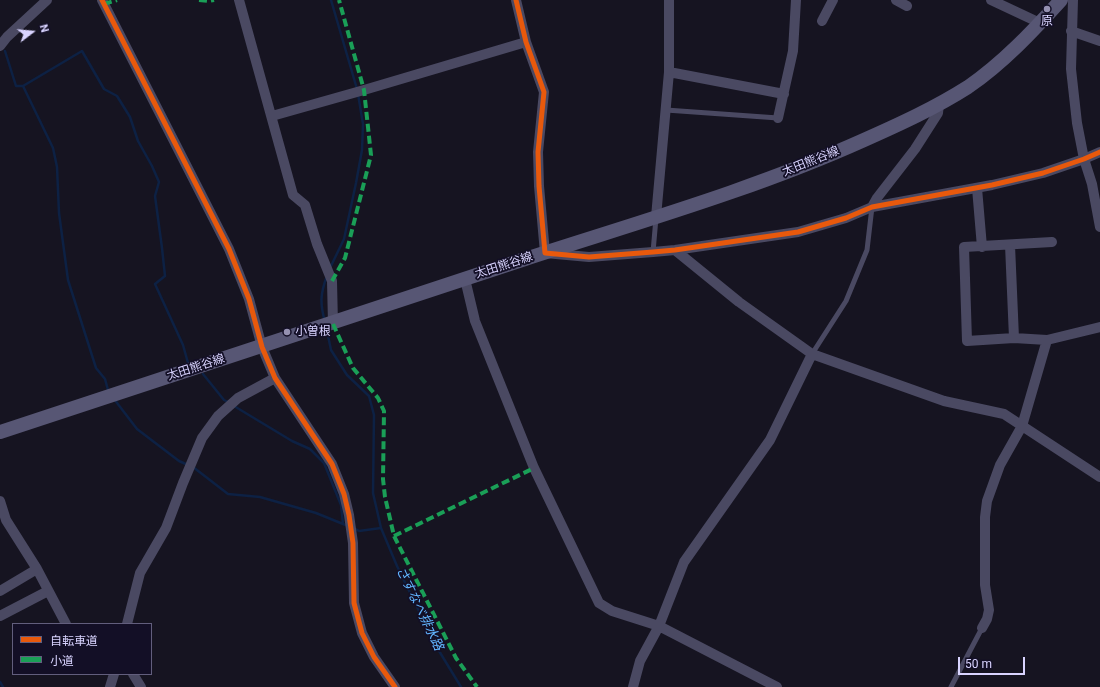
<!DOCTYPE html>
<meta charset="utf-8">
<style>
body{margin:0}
#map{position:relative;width:1100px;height:687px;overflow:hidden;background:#161421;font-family:Roboto,"Noto Sans JP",sans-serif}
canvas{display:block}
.legend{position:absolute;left:12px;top:623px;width:140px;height:52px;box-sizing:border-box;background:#130f26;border:1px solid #625e7d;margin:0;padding:5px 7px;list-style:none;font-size:12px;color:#d9d4ff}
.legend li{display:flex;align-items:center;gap:8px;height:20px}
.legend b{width:20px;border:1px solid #625e7d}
.north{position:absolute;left:12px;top:12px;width:40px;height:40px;-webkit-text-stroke:3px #130f26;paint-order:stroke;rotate:74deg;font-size:11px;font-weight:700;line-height:16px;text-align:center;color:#d9d4ff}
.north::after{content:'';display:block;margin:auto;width:14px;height:18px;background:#d9d4ff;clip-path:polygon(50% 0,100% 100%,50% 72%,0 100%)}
.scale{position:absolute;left:958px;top:657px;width:67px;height:18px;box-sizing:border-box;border:2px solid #d9d4ff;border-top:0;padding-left:5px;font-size:12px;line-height:14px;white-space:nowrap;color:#d9d4ff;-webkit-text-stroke:3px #130f26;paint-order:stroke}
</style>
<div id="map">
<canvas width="1100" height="687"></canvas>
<ul class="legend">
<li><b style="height:5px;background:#e8590c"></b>自転車道</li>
<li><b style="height:5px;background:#1a9f57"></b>小道</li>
</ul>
<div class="north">N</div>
<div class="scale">50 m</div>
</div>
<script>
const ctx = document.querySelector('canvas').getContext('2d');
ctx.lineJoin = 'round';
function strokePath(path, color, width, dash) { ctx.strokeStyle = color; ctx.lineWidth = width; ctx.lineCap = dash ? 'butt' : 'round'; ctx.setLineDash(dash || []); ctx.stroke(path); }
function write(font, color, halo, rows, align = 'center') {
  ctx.font = font + ' Roboto,"Noto Sans JP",sans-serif'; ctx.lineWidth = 3.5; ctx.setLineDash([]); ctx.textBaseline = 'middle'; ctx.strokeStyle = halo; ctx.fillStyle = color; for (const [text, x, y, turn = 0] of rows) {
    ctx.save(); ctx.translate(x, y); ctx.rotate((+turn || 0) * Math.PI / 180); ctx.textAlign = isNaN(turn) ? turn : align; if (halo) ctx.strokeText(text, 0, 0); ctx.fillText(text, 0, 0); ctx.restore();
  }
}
const stream = new Path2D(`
 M331 0 357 89
 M5 51 16 86H23L82 51 104 89 117 96 130 117 138 141 152 166 159 182 155 196 162 248 165 276 155 284 183 345 188 363
 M23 86 53 148 57 167 59 213 68 280 96 368 105 379 108 390
 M330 268 344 239 356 183 362 150 363 124 358 94
 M325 322C320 304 320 294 327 276
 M327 331 331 350 347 375 369 396 374 415 373 493 381 528 397 566 436 646 461 687
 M203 374 224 400 230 403
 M114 399 137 429 179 461 188 465
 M234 406 292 441 310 449 324 463 341 505 343 524
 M193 467 228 494 260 497 316 513 348 526
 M354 528 359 531 381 528
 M0 682 3 687`);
const lane = new Path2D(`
 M666 110 778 118
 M653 252 656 218
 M812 354 846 301 867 250 872 207
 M951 687 982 628`);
const street = new Path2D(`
 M102 0 229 249 249 299 262 347 275 378 332 464 344 494 349 515 353 543 354 603 362 633 374 657 395 687
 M239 0 293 195 305 205 317 244 332 281 333 324
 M516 0 526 42 544 92 538 152 539 186 545 253 589 257 653 252 675 250 798 232 846 218 872 207 992 185 1043 173 1084 159 1100 152
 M896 0 907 6
 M991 0 1040 23
 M1073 0 1071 69 1077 123 1084 159 1092 184 1100 227
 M822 21 833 0
 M1071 31 1100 41
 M0 46 7 37 47 0
 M669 72 784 94
 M272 116 364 90 526 42
 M778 118 793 51 796 0
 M977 188 982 247
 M872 207 877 198 915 149 938 113 939 104
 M656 217 669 72V0
 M1010 245 1014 338
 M675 250 739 302 812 354 944 401 1004 414 1100 477
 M465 279 475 321 534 468 599 603 612 611 659 626 777 687
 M1047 340 1014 338 967 341 964 247 1052 242
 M0 501 6 520 37 569 66 624
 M0 591 37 569
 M0 616 48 591
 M127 624 140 573 166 528 183 483 202 438 218 416 238 398 275 378
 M982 628 987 619 989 610 985 585V517L987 501 1000 465 1022 426 1047 340 1100 327
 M133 674 141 687
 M110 687 114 674
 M633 687 640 661 659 626 684 562 770 440 812 354`);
const secondary = new Path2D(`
 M0 432C175 375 350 318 525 259 639 222 755 189 864 140 900 124 935 108 968 87 1003 63 1033 31 1061 0`);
const quiet = new Path2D(`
 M199 0 209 1 214 0
 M104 4 117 0
 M332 281 345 258 371 155 364 90 339 0
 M333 324 353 368 378 398 384 411 383 479 385 497 394 536 456 658 477 687
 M394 536 534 468`);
const cycleway = new Path2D(`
 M102 0 229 249 249 299 262 347 275 378 332 464 344 494 349 515 353 543 354 603 362 633 374 657 395 687
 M516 0 526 42 544 92 538 152 539 186 545 253 589 257 653 252 675 250 798 232 846 218 872 207 992 185 1043 173 1084 159 1100 152`);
const markers = [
 [1047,9,4,"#9591b1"],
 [287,332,4,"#9591b1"]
];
const poiNames = [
 ["原",1047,22],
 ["小曽根",295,332,"left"]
];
const streetNames = [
 ["太田熊谷線",811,162,-22],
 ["太田熊谷線",504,266,-18],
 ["太田熊谷線",196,368,-18]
];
const waterNames = [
 ["さすなべ排水路",419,609,64]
];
strokePath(stream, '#0d2144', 2.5);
strokePath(lane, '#4a4962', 5);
strokePath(street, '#4a4962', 10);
strokePath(secondary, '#575674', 14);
strokePath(quiet, '#1a9f57', 4, [8, 4]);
strokePath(cycleway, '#e8590c', 5);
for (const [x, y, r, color] of markers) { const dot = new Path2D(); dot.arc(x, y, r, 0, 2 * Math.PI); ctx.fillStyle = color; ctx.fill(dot); strokePath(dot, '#130f26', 1.5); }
write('12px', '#d9d4ff', '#130f26', poiNames);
write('12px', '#d9d4ff', '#130f26', streetNames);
write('italic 13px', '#62b6ff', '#130f26', waterNames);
</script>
